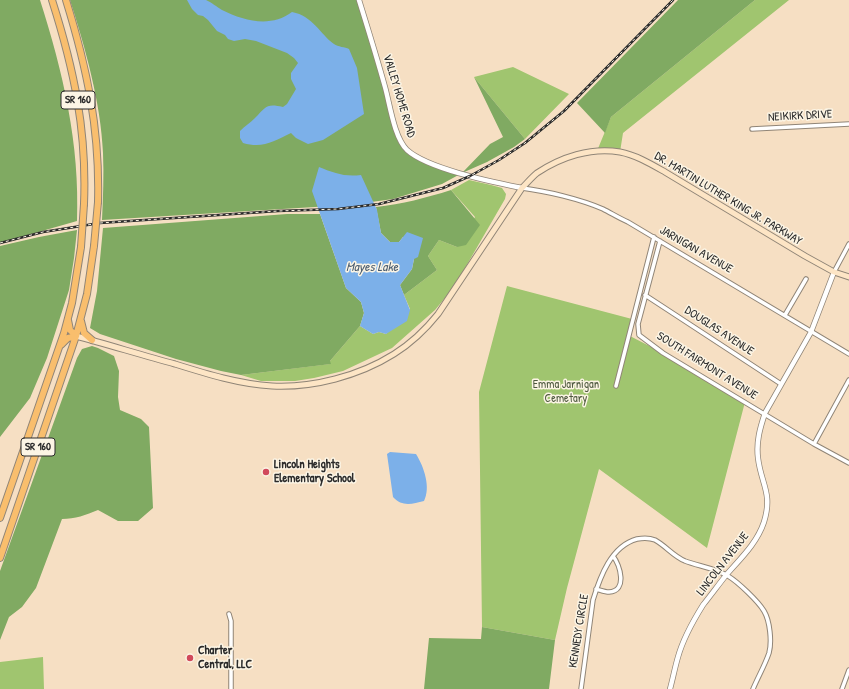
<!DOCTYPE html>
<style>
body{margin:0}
canvas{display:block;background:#f6dfc3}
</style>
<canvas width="849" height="689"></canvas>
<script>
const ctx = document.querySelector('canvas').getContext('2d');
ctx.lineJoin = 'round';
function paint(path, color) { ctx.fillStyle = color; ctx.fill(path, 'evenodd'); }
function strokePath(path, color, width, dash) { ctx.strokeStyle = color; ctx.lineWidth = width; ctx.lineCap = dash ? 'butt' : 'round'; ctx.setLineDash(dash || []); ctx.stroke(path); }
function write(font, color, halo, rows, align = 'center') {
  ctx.font = font + ' "Patrick Hand",sans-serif'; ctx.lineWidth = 3; ctx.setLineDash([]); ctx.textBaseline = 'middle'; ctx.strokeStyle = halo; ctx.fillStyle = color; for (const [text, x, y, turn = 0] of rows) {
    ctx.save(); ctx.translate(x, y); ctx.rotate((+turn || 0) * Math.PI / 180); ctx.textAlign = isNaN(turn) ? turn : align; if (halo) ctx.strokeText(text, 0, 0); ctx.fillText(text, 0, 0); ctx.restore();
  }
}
const green = new Path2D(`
 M755 0H789L623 133 620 152 597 151 611 117Z
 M513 67 569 94 525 139 474 77Z
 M469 180 491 185 502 188 506 194 505 199 454 287 435 310 392 348 343 371 314 378 295 381H261L241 375 330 364V361L360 326 373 334 379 332 386 334 410 309 404 295 437 270 428 256 439 240 457 247 475 217 451 190Z
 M507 286 632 319 628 335 663 353 745 402 707 548 599 469 567 588 555 640 482 627 479 392Z
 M43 657 44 689H0V662Z`);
const forest = new Path2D(`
 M0 0H40C63 72 80 144 77 221L0 243Z
 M70 0H359L402 143 416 156 462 173 490 144 503 137 474 77 525 139 514 147 487 162 462 173 442 184 393 199 357 204 315 207 102 220C103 198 104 175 103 153 101 103 85 47 70 0Z
 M678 0H755L611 117 605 133 577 103Z
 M451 190 480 225 466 245 457 247 439 240 428 256 437 270 404 295 400 285 412 269 414 259 403 237 399 242H390L381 233 376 207C402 204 426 198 451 190Z
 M287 214H320L346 288 361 302 364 313 360 326 330 361 331 364 241 375 221 371 176 359 100 334 90 328 97 291 103 228Z
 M77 230 74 258 69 290 47 358 30 398 0 437V246L39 237Z
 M92 346 98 348 114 356 119 371 118 397 120 410 141 419 149 427 153 508 138 521H118L98 510C86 515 75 519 62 519L36 588 22 607 9 617 0 640V571L77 358 82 349Z
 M482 627 555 640 549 689H424L429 638 481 639Z`);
const water = new Path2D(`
 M187 0C192 0 201 0 206 0 211 2 217 7 222 10 244 21 271 28 292 12 313 16 320 34 334 44 338 47 345 47 349 49L357 68 364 114 323 140 308 144 296 138 291 133C274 141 263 149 243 143L240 138V131C245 126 250 123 255 118 266 107 266 103 283 107L287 104 296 89 291 79V73L298 63 294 58 287 53 256 41 245 39 234 41 228 39 225 35 217 31 208 20 203 16 198 15 192 9Z
 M319 167C334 173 344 177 361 175L377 210 381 233 390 242H399L407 232 423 238 418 257 414 259 412 269 400 285 410 310 407 321 386 334 379 332 373 334 360 326 364 313 361 302 346 288 312 191Z
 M390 452 416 454C424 467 431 487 424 501 412 504 402 507 393 497L387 454Z`);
const minor = new Path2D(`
 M752 129 849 124
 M522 188C546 191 580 199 603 209 611 213 619 218 628 222L849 354
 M660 241 638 324 639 335 663 353 814 444 849 463
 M834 272 849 244
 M645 295 781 384
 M785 315 806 279
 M616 386 654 237
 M814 444 849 380
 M596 589C600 590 605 592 609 592 628 591 620 565 613 556
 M229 614 231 621V689
 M581 689 593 600C600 577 611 546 637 539 643 538 650 538 655 540 666 546 673 556 685 561 698 566 715 568 728 576 738 582 758 601 764 611 770 621 772 642 769 653 765 665 758 677 753 689
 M842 689 849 670`);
const tertiary = new Path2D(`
 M359 0C368 29 377 58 385 87 390 105 394 137 407 150 428 169 493 182 522 188
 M670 689C673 678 675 667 678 657 683 639 693 621 703 605 711 595 719 584 727 574 741 558 757 543 764 522 773 493 761 484 758 458 756 442 760 428 765 413L811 332 834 272`);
const secondary = new Path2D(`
 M76 336C109 345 142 355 175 364 207 374 239 384 272 386 313 388 359 376 394 354 410 344 426 329 438 314L522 188C527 183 532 177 537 173 561 157 591 147 620 152 636 155 651 164 665 172L805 256 834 272 849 277`);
const trunk = new Path2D(`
 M52 0C74 69 87 131 84 204
 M66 0C87 68 100 130 98 202
 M68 320 70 330 76 336
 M81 321 84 333 92 340
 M61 345 68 338 76 336
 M0 518 64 333 72 303 81 247
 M0 558 76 336 87 294 94 246`);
const rail = new Path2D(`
 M0 243 43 232 100 223 278 211 338 209 379 204 443 188 470 176 499 160 525 143 564 111 673 0`);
const trunkBridge = new Path2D(`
 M94 246 98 202
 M81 247 84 204`);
const markers = [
 [266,472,4,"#d1495b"],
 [190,658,4,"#d1495b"]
];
const shields = [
 [78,100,34],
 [38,447,34]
];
const shieldNames = [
 ["SR 160",78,100],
 ["SR 160",38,447]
];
const streetNames = [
 ["VALLEY HOME ROAD",399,96,73],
 ["NEIKIRK DRIVE",800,116,-3],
 ["DR. MARTIN LUTHER KING JR. PARKWAY",728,199,31],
 ["JARNIGAN AVENUE",696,250,30],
 ["DOUGLAS AVENUE",719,331,33],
 ["SOUTH FAIRMONT AVENUE",707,366,32],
 ["LINCOLN AVENUE",723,564,-52],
 ["KENNEDY CIRCLE",579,631,-81]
];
const parkNames = [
 ["Emma Jarnigan",566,385],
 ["Cemetary",566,399]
];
const poiNames = [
 ["Lincoln Heights",274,465],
 ["Elementary School",274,479],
 ["Charter",198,651],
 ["Central, LLC",198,665]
];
const waterNames = [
 ["Mayes Lake",372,268]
];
paint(green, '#a0c56f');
paint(forest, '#80aa62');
paint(water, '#7cb0e9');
strokePath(minor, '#908577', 5.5);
strokePath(tertiary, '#908577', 6);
strokePath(secondary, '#908577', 7);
strokePath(trunk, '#908577', 8);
strokePath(minor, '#fff', 3.5);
strokePath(tertiary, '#fff', 4.5);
strokePath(secondary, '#fde5c5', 5);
strokePath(trunk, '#f9be6d', 6);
strokePath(rail, '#2b2b2b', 2.5);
strokePath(rail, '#fcf5e5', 1, [3]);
strokePath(trunkBridge, '#908577', 8, []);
strokePath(trunkBridge, '#f9be6d', 6);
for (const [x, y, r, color] of markers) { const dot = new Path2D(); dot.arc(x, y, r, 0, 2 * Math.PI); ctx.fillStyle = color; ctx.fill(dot); strokePath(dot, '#fcf5e5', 1.5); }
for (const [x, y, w] of shields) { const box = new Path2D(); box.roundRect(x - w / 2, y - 9, w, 18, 3); ctx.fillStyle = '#fcf5e5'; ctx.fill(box); strokePath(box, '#2b2b2b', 1); }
write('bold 11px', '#2b2b2b', null, shieldNames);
write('12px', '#2b2b2b', '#fcf5e5', streetNames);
write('12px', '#4e593f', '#fcf5e5', parkNames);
write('bold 12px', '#2b2b2b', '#fcf5e5', poiNames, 'left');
write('italic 13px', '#475a6e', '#fcf5e5', waterNames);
</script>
